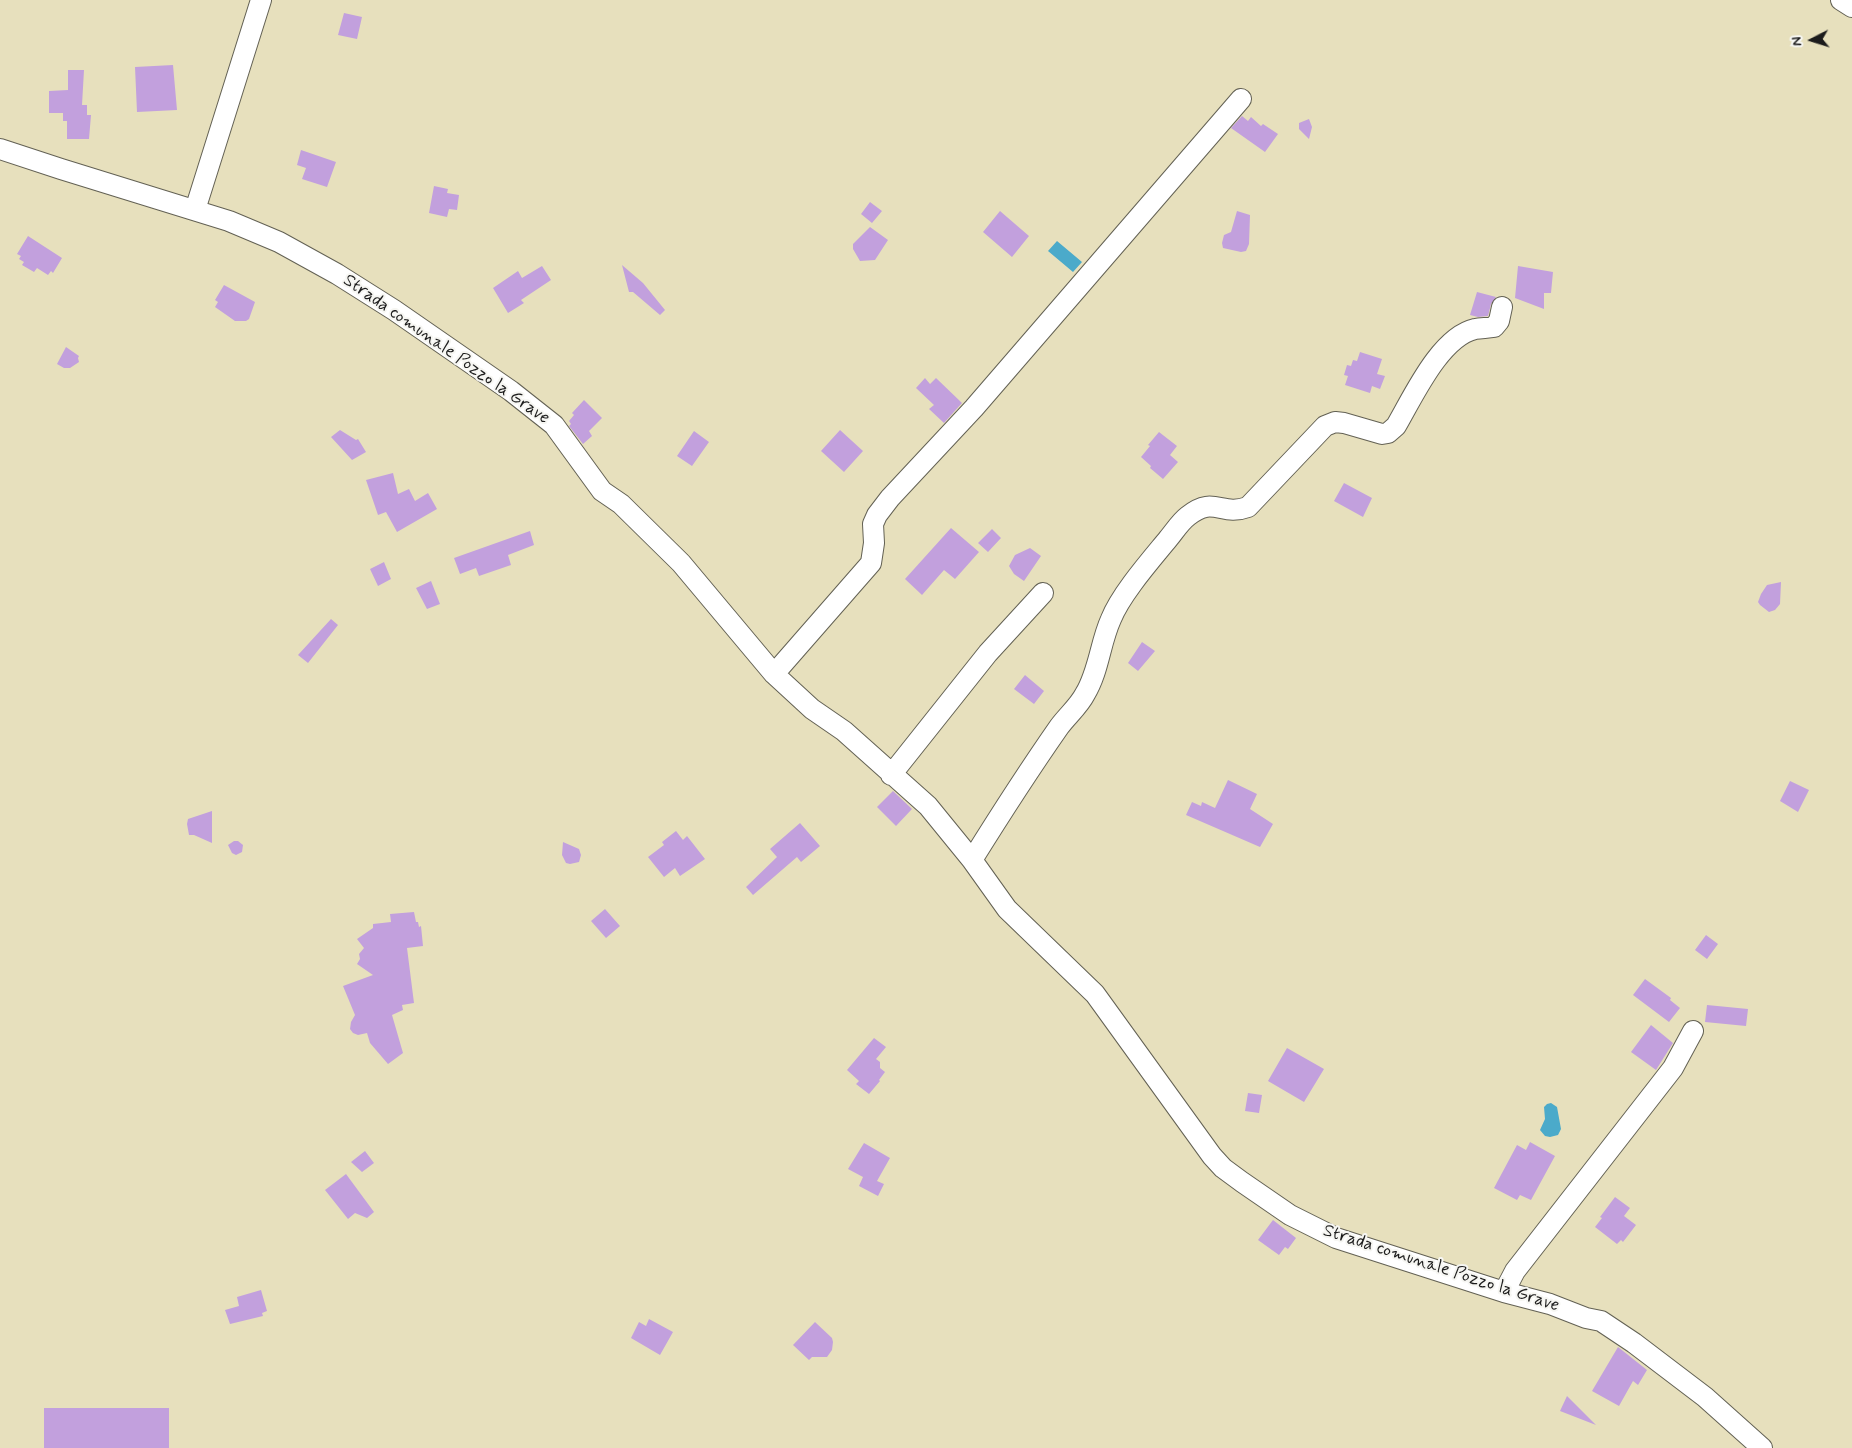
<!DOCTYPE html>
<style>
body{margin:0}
#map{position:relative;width:1852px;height:1448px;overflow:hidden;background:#e7e0bd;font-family:Mynerve,sans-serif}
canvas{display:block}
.north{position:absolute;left:1787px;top:15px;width:50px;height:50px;-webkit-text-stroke:4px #f6f6f2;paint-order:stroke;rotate:265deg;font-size:14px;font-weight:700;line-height:20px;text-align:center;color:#1c1c1c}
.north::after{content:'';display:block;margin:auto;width:18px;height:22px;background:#1c1c1c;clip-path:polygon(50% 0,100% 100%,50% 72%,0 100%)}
</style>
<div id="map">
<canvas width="1852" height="1448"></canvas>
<div class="north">N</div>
</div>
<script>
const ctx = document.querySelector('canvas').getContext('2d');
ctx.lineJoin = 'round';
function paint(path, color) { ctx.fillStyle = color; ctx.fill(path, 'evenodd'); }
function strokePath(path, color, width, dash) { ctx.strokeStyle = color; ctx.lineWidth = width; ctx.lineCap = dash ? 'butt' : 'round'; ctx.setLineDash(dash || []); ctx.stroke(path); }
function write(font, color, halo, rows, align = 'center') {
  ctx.font = font + ' Mynerve,sans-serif'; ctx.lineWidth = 4; ctx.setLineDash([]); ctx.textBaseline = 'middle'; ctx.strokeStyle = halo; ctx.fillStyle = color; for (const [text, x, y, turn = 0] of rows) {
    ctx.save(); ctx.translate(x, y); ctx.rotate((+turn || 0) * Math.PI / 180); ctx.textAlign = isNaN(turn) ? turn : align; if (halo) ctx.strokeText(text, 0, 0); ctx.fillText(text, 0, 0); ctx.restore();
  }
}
const water = new Path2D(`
 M1057 241 1082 262 1073 272 1048 251Z
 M1551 1103 1557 1107 1561 1129 1558 1135 1550 1137 1545 1136 1540 1130 1545 1119 1544 1107 1547 1104Z`);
const building = new Path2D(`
 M344 13 362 17 357 39 338 35Z
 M173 65 177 110 137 112 135 67Z
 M68 70H84L82 105H87V115H91L89 139H67V121H63V113H49V91L68 90Z
 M1242 116 1248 121 1251 117 1261 126 1263 124 1278 134 1265 152 1231 128Z
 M1309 119 1312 127 1309 139 1299 129V123Z
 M301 150 336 162 327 187 302 179 306 168 297 165Z
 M434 186 448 189 447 193 459 195 457 210 449 209 447 217 429 213Z
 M870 202 882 211 872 223 861 214Z
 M1000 211 1029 236 1012 257 983 232Z
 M1237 211 1250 215 1249 244 1246 251 1241 252 1223 248 1222 243 1224 235 1231 232Z
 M870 227 888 240 875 260 860 261 853 249V244Z
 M28 236 62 258 53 273 51 271 48 275 37 268 34 272 22 265 24 262 19 259 21 256 17 254Z
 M622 265 643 283 665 310 660 315 633 292H629Z
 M542 266 551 280 521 300 524 303 508 313 493 288 518 271 522 278Z
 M1518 266 1553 272 1551 293H1544V309L1515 298Z
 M224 285 255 302 249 319 246 321H235L215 307 218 302 215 300Z
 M1477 292 1496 297 1491 304 1488 316 1478 317 1470 315Z
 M66 347 79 356 78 358 79 362 70 368H64L57 364Z
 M1360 352 1382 359 1377 374 1385 376 1380 389 1372 386 1370 393 1345 385 1348 376 1344 375 1347 365 1351 366 1353 360 1357 361Z
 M925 378 930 384 936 378 962 403 944 423 929 409 934 405 916 388Z
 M584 400 602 418 589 431 592 436 583 444 569 426 571 424 569 421 574 415 572 413Z
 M340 430 356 440 358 439 366 452 352 460 331 437Z
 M840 430 863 451 844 472 821 451Z
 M694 431 709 442 692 466 677 456Z
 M1159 432 1177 446 1170 455 1178 462 1163 479 1150 468 1151 466 1141 457 1150 446 1148 445Z
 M393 473 398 494 409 489 415 501 428 493 437 509 397 532 386 512 378 515 366 480Z
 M1344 483 1372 498 1363 517 1334 501Z
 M951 528 979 552 955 579 944 570 922 595 905 579Z
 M992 529 1001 538 988 552 978 543Z
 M530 531 534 545 508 555 511 565 479 576 476 568 460 574 454 558Z
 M1030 548 1041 556 1024 581 1014 574 1009 566 1015 555Z
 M384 562 391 579 378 586 370 569Z
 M431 581 440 604 427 609 416 588Z
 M1781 582 1780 604 1775 610 1769 612 1760 605 1758 602 1761 594 1767 585Z
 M331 619 338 625 308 663 298 655Z
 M1142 642 1155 651 1138 671 1128 663Z
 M1025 675 1044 691 1034 704 1014 689Z
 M1228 780 1257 794 1250 809 1273 824 1260 847 1186 815 1192 802 1201 806 1202 802 1215 808Z
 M1790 781 1809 790 1798 812 1780 801Z
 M893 791 912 809 896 826 877 807Z
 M212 811V843L194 835H189L187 824 188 819Z
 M800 823 820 846 801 862 797 857 753 895 746 887 777 857 770 849Z
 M676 831 683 840 687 836 705 859 680 876 675 868 664 877 648 857 664 845 662 842Z
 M234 841H238L243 845 242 852 236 855 232 853 228 845Z
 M563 842 579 849 581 855 579 862 570 864 566 863 562 855Z
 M605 909 620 926 606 938 591 921Z
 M414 912 416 922H418L419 927 421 926 423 946 407 948 414 1003 402 1005 403 1010 392 1015 403 1053 388 1064 370 1043 367 1033 358 1035 353 1033 350 1029 351 1022 355 1015 343 986 373 975 357 964 360 959 359 954 364 948 357 939 373 928V924L391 922 390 914Z
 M1706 935 1718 944 1707 959 1695 950Z
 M1645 979 1671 998 1670 1000 1680 1008 1669 1022 1633 995Z
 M1707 1005 1748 1009 1746 1026 1705 1022Z
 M1651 1025 1673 1043 1656 1070 1631 1052Z
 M874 1038 886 1047 876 1059 880 1062V1068L885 1072 879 1080 880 1081 869 1094 856 1084 859 1081 847 1070Z
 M1287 1048 1324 1069 1304 1102 1268 1081Z
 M1248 1093 1262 1095 1259 1113 1245 1111Z
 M1530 1142 1555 1156 1531 1200 1520 1195 1517 1200 1494 1188 1517 1145 1526 1150Z
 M864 1143 890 1158 877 1181 884 1184 878 1196 859 1186 863 1177 848 1169Z
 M365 1151 374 1163 362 1172 351 1162Z
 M346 1174 374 1212 367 1218 355 1213 348 1219 325 1190Z
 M1615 1197 1630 1208 1624 1216 1636 1225 1623 1242 1621 1240 1617 1244 1595 1227 1602 1218 1600 1217Z
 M1273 1220 1296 1238 1288 1249 1285 1247 1279 1255 1258 1240Z
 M261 1290 267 1311 262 1313 263 1316 230 1324 225 1310 239 1306 237 1297Z
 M649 1319 673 1332 660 1355 631 1338 639 1322 646 1326Z
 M815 1322 832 1338 833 1342 832 1350 827 1357H812L809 1360 793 1345Z
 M1618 1347 1647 1370 1638 1385 1633 1381 1619 1406 1592 1391Z
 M1567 1396 1596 1425 1560 1411Z
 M44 1408H169V1448H44Z`);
const minor = new Path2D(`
 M1841 0 1852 7
 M0 149 61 169 229 221 279 242 337 274 394 310 511 391 554 425 602 491 621 504 681 563 774 674 812 709 844 731 928 806 972 860 1007 909 1095 994 1212 1156 1223 1168 1242 1182 1290 1215 1336 1238 1504 1292 1550 1304 1586 1318 1601 1321 1634 1343 1705 1397 1762 1448
 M195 210 261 0
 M774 674 871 563 874 543 873 524 877 515 890 498 974 408 1241 99
 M891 775 988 653 1043 593
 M972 860C1000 815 1029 770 1059 727 1067 716 1079 706 1085 694 1099 671 1100 643 1111 619 1121 594 1150 561 1168 539 1174 532 1180 522 1188 516 1214 495 1221 517 1248 507L1325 426 1335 422 1344 423 1382 434 1388 433 1396 426C1413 397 1440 337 1475 329 1481 328 1488 328 1494 327L1499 321 1502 307
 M1504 1292 1515 1271 1673 1068 1693 1031`);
const streetNames = [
 ["Strada comunale Pozzo la Grave",446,350,35],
 ["Strada comunale Pozzo la Grave",1441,1269,18]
];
paint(water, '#4baaca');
paint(building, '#c2a0dd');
strokePath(minor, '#636154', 22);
strokePath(minor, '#fff', 20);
write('18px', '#1c1c1c', '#f6f6f2', streetNames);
</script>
